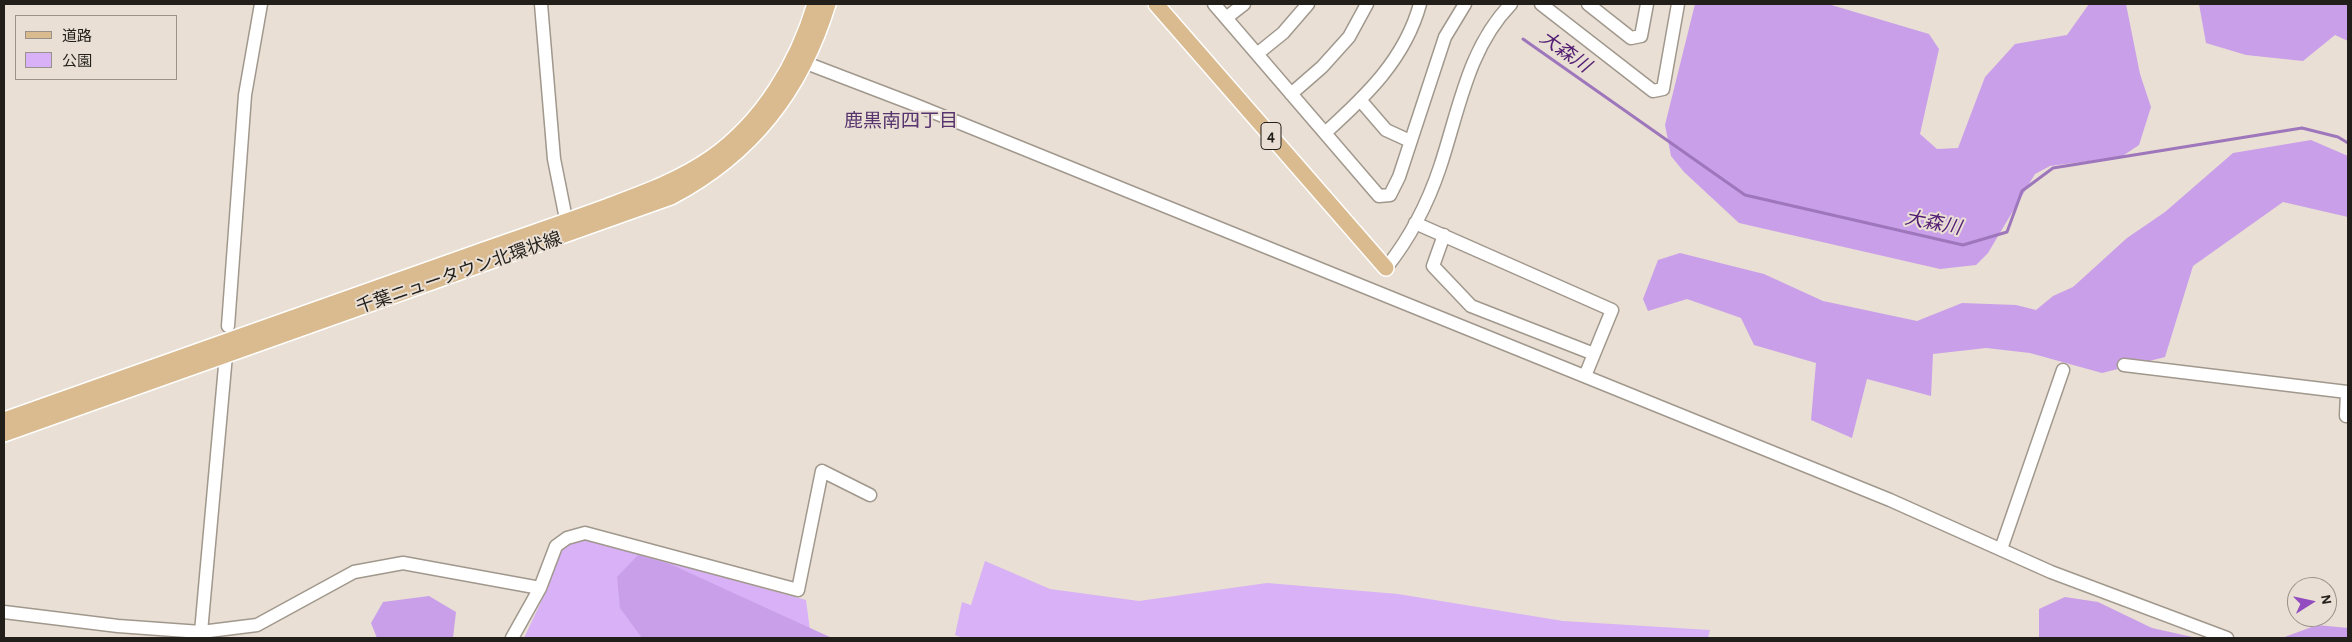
<!DOCTYPE html>
<meta charset="utf-8">
<style>
body{margin:0}
#map{position:relative;width:2352px;height:642px;overflow:hidden;background:#e9dfd4;font-family:"Alegreya Sans","Noto Sans JP",sans-serif}
canvas{display:block}
.frame{position:absolute;inset:0;border:5px solid #221f1b;pointer-events:none}
.legend{position:absolute;left:15px;top:15px;width:162px;height:65px;box-sizing:border-box;background:#e9dfd4;border:1px solid #99928a;margin:0;padding:6px 9px;list-style:none;font-size:15px;color:#221f1b}
.legend li{display:flex;align-items:center;gap:10px;height:25px}
.legend b{width:25px;border:1px solid #99928a}
.north{position:absolute;left:2287px;top:577px;width:50px;height:50px;box-sizing:border-box;background:#e9dfd4;border:1px solid #99928a;border-radius:50%;rotate:80deg;font-size:14px;font-weight:700;line-height:20px;text-align:center;color:#221f1b}
.north::after{content:'';display:block;margin:auto;width:18px;height:22px;background:#924cbf;clip-path:polygon(50% 0,100% 100%,50% 72%,0 100%)}
</style>
<div id="map">
<canvas width="2352" height="642"></canvas>
<div class="frame"></div>
<ul class="legend">
<li><b style="height:6px;background:#daba8f"></b>道路</li>
<li><b style="height:14px;background:#d8b1f6"></b>公園</li>
</ul>
<div class="north">N</div>
</div>
<script>
const ctx = document.querySelector('canvas').getContext('2d');
ctx.lineJoin = 'round';
function paint(path, color) { ctx.fillStyle = color; ctx.fill(path, 'evenodd'); }
function strokePath(path, color, width, dash) { ctx.strokeStyle = color; ctx.lineWidth = width; ctx.lineCap = dash ? 'butt' : 'round'; ctx.setLineDash(dash || []); ctx.stroke(path); }
function write(font, color, halo, rows, align = 'center') {
  ctx.font = font + ' "Alegreya Sans","Noto Sans JP",sans-serif'; ctx.lineWidth = 4; ctx.setLineDash([]); ctx.textBaseline = 'middle'; ctx.strokeStyle = halo; ctx.fillStyle = color; for (const [text, x, y, turn = 0] of rows) {
    ctx.save(); ctx.translate(x, y); ctx.rotate((+turn || 0) * Math.PI / 180); ctx.textAlign = isNaN(turn) ? turn : align; if (halo) ctx.strokeText(text, 0, 0); ctx.fillText(text, 0, 0); ctx.restore();
  }
}
const green = new Path2D(`
 M588 540 806 600 811 638H524L549 585 560 550 568 544Z
 M985 561 1050 589 1139 601 1267 583 1398 594 1563 621 1710 630 1708 638H963L955 635 962 602 971 605Z`);
const forest = new Path2D(`
 M1695 4H1828L1929 34 1939 49 1920 134 1937 149 1958 148 1985 77 2015 44 2067 35 2089 4H2126L2140 74 2151 107 2139 145 2121 157 2050 166 2035 174 1988 253 1976 265 1940 269 1739 223 1684 172 1671 156 1665 125Z
 M2199 4H2348V41L2335 35 2303 61 2246 55 2206 43Z
 M2311 140 2348 156V217L2283 202 2193 266 2165 357 2102 373 2030 353 1986 348 1933 354 1931 396 1867 379 1852 438 1811 420 1816 363 1754 345 1741 318 1687 299 1648 311 1643 299 1658 260 1680 253 1764 274 1823 301 1917 321 1962 303 2016 305 2036 310 2053 296 2073 287 2127 238 2165 212 2233 153Z
 M638 555 670 564 832 638H642L620 608 617 577Z
 M429 596 456 612 453 638H377L371 623 383 602Z
 M2065 597 2098 602 2152 628 2197 638H2039V609Z
 M2317 625 2348 628V638H2282Z`);
const stream = new Path2D(`
 M1523 39 1745 195 1963 245 2007 232 2022 191 2053 168 2302 128 2338 137 2348 143`);
const minor = new Path2D(`
 M541 4 554 159 568 229
 M1214 4 1379 196 1390 195 1399 177 1445 37 1465 4
 M1541 4 1653 91 1663 89 1678 4
 M1588 4 1631 38 1641 36 1647 4
 M1226 18 1244 4
 M1257 54 1283 33 1308 4
 M806 63 913 104 1890 500 2051 572 2227 638
 M1291 94 1322 67 1349 37 1367 4
 M1361 101 1386 130 1410 141
 M1325 133C1366 96 1405 59 1420 4
 M1415 223 1612 310 1585 376
 M1444 235 1433 266 1471 306 1594 354
 M1386 268C1409 239 1428 203 1440 167 1459 110 1468 48 1511 4
 M228 326 245 95 261 4
 M2124 365 2347 392 2346 416H2348
 M2001 549 2063 370
 M4 612 118 626 201 632 257 625 354 572 403 563 540 588
 M201 632 226 355
 M512 638 540 588 556 546 567 538 585 533 798 590 822 471 870 495`);
const major = new Path2D(`
 M1156 4 1386 268
 M4 420C162 364 320 308 478 252 520 237 562 223 603 208 640 194 678 181 711 158 763 121 797 64 815 4
 M4 434 671 197C752 154 801 91 828 4`);
const shields = [
 [1271,136,20]
];
const shieldNames = [
 ["4",1271,136]
];
const streetNames = [
 ["千葉ニュータウン北環状線",459,273,-19]
];
const waterNames = [
 ["大森川",1565,52,35],
 ["大森川",1933,223,11]
];
const neighbourhoodNames = [
 ["鹿黒南四丁目",901,121]
];
paint(green, '#d8b1f6');
paint(forest, '#c99fe9');
strokePath(stream, '#9e76bc', 3);
strokePath(minor, '#a1988d', 15);
strokePath(major, '#fff', 18);
strokePath(minor, '#fff', 12);
strokePath(major, '#daba8f', 15);
for (const [x, y, w] of shields) { const box = new Path2D(); box.roundRect(x - w / 2, y - 13.5, w, 27, 4); ctx.fillStyle = '#e9dfd4'; ctx.fill(box); strokePath(box, '#221f1b', 1); }
write('bold 16px', '#221f1b', null, shieldNames);
write('18px', '#221f1b', '#e9dfd4', streetNames);
write('italic 19px', '#521d72', '#e9dfd4', waterNames);
write('19px', '#56346e', '#e9dfd4', neighbourhoodNames);
</script>
